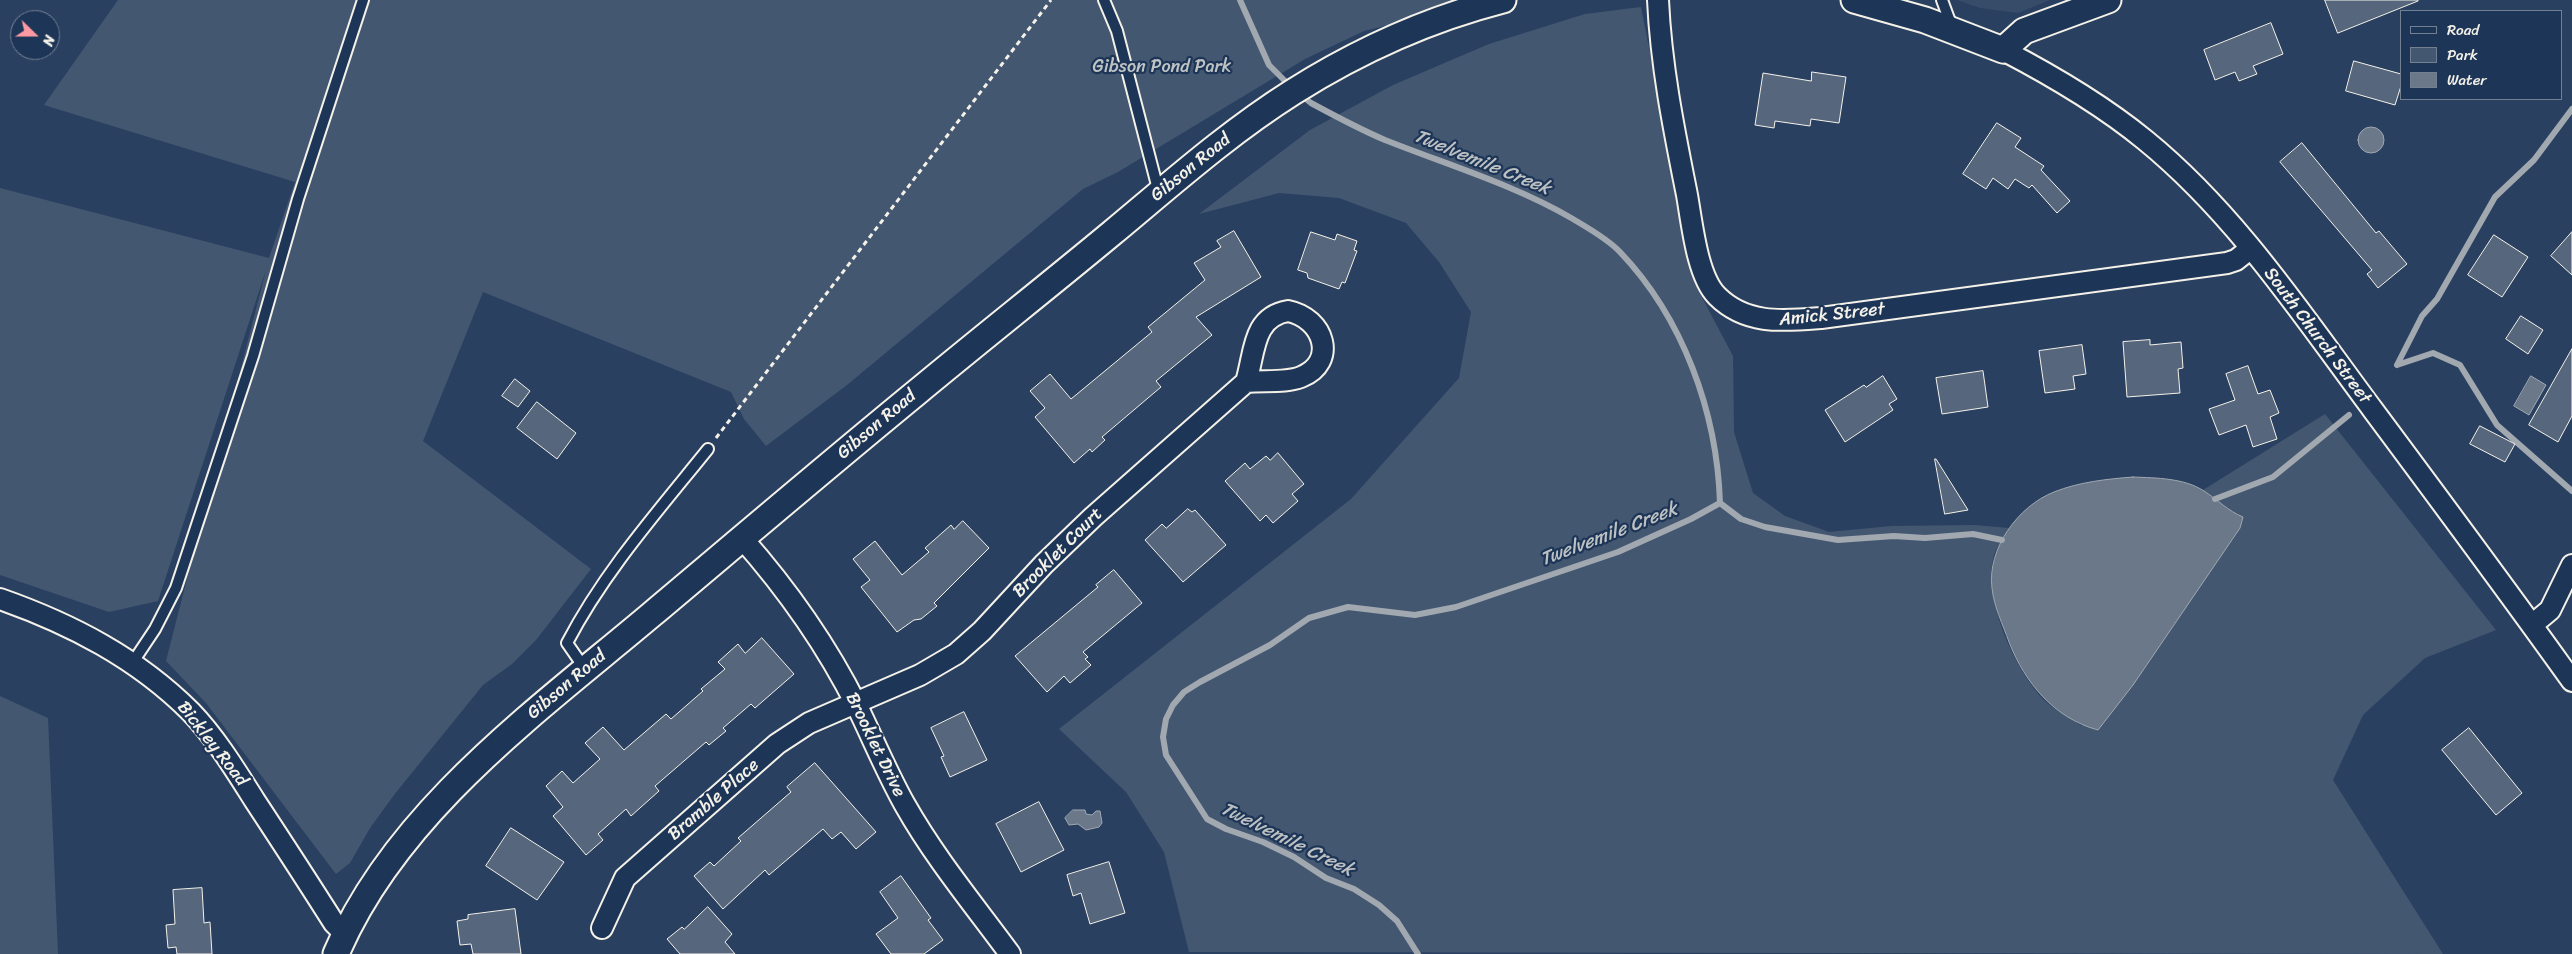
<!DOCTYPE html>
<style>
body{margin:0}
#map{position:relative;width:2572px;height:954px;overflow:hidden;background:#2a4060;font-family:Sriracha,sans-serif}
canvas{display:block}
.legend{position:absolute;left:2400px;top:10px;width:162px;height:90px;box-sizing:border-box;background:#1d3557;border:1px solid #738091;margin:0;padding:6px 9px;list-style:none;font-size:15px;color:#f4f1e8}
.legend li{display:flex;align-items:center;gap:10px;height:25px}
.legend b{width:25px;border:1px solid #738091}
.north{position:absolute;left:10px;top:10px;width:50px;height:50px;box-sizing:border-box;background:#1d3557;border:1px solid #738091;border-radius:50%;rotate:112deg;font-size:14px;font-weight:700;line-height:20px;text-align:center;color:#f4f1e8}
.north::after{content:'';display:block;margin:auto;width:18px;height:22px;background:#ff9aa2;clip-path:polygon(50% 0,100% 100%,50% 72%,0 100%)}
</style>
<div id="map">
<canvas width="2572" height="954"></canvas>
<ul class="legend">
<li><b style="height:6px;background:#1d3557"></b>Road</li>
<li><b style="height:14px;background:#445771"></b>Park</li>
<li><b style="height:14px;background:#6a788a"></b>Water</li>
</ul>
<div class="north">N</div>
</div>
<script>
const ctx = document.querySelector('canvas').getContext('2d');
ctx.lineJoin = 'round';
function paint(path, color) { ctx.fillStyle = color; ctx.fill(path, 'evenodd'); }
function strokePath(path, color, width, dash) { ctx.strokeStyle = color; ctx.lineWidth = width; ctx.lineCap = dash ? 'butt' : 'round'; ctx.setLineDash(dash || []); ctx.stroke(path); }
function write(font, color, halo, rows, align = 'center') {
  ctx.font = font + ' Sriracha,sans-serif'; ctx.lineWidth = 4.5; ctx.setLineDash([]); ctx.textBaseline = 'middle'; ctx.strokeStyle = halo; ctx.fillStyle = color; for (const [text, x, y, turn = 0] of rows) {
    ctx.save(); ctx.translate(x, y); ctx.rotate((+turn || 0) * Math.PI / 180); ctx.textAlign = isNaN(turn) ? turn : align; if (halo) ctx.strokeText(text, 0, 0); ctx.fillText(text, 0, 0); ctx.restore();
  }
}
const built = new Path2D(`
 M1957 0H2050L2018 13 1980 8Z`);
const green = new Path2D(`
 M118 0H1461L1396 23 1364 31 1305 59 1118 172 1083 189 847 385 766 446 744 419 731 392 483 292 423 441 591 569 536 640 512 664 483 685 394 795 370 828 350 863 336 874 206 703 166 661 266 270 158 601 109 612 0 575V188L269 258 295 182 44 105Z
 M1641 7 1696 286 1733 356 1734 432 1753 493 1785 516 1829 532 1891 526 1974 525 2009 528C2004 538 1995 549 1993 559 1984 601 2015 670 2044 700 2055 710 2070 718 2082 726L2243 517 2234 513 2203 490 2325 414 2496 630 2425 658 2363 715 2333 780 2443 954 1189 952 1164 852 1126 792 1059 729 1351 499 1459 378 1471 312 1439 262 1406 223 1339 198 1279 193 1199 214 1310 130 1393 85 1489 44 1585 14Z
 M0 696 48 718 58 954H0Z`);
const water = new Path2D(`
 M2358 140a13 13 0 1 1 26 0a13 13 0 1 1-26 0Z
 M2531 376 2546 385 2529 415 2514 406Z
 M2133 477C2157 478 2184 478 2204 491 2218 500 2228 511 2243 517L2240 528 2133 685 2098 730C2054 718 2025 683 2009 642 2003 625 1994 607 1992 588 1987 549 2018 506 2054 492 2079 482 2107 479 2133 477Z
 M1073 810H1085L1086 814 1092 815 1096 811H1100L1102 823 1099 827 1086 830 1078 824 1069 825 1065 818Z`);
const stream = new Path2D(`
 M1240 0 1269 65 1291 87
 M1301 95 1311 103C1335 116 1359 129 1385 140 1448 165 1515 185 1573 219 1588 228 1608 239 1620 252 1683 318 1717 412 1720 503
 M2397 365 2422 316 2437 299 2495 197 2534 160 2572 109
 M2397 365 2433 353 2460 365 2497 425 2572 491
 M2215 499 2273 477 2349 415
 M1720 503 1741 519 1765 527 1838 540 1894 536 1925 538 1973 534 2002 540
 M1418 954 1397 921 1379 905 1354 889 1326 878 1294 857 1263 842 1226 829 1207 819 1166 755 1163 737 1166 719 1173 705 1184 692 1200 682 1270 645 1309 618 1348 607 1415 615 1456 607 1618 552 1691 519 1720 503`);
const building = new Path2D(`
 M2325 0H2418V1L2338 33Z
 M2271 23 2283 54 2253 66 2257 74 2239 81 2235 72 2215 80 2204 50Z
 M2354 61 2401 74V86L2395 105 2346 91Z
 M1812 72 1846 77 1839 123 1811 119 1810 126 1775 121 1774 128 1755 125 1763 73 1811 81Z
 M1997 123 2021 138 2015 147 2044 166 2041 170 2070 201 2057 213 2032 185 2029 188 2015 179 2008 189 1993 178 1986 189 1963 174Z
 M2302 143 2376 233 2379 231 2407 264 2378 288 2367 274 2372 270 2280 162Z
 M1234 231 1261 277 1196 317 1212 335 1156 381 1161 387 1102 437 1105 440 1092 452 1090 449 1074 463 1035 417 1045 408 1030 391 1050 374 1071 399 1152 332 1148 327 1205 280 1194 263 1221 247 1217 241Z
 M1311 232 1335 240 1337 234 1357 241 1354 250 1357 251 1345 283 1342 282 1339 289 1308 278 1307 273 1298 270Z
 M2572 232V275L2551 256Z
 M2494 235 2528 257 2502 297 2468 275Z
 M2521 316 2543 330 2528 354 2506 339Z
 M2150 340V345L2181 342 2183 368 2178 369 2180 393 2127 397 2123 342Z
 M2082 345 2086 374 2073 376 2075 389 2045 393 2039 351Z
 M2572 349V416L2558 442 2529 425Z
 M2248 366 2258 394 2270 390 2279 413 2270 417 2277 439 2253 447 2246 425 2219 435 2209 409 2235 400 2226 374Z
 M1983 371 1988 407 1942 414 1936 378Z
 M1883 376 1897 399 1889 404 1893 410 1845 442 1825 410 1864 385 1866 387Z
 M515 379 530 391 518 407 502 396Z
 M537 402 576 433 557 459 517 428Z
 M2480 426 2515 444 2505 462 2470 444Z
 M1278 453 1304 484 1292 494 1298 501 1273 523 1266 515 1260 521 1225 481 1245 463 1250 469 1266 456 1270 460Z
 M1935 459H1936L1968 510 1945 514Z
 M1188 509 1192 512 1195 510 1226 545 1183 582 1145 540 1162 524 1166 528Z
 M963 521 989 548 934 603 937 606 921 619 914 620 897 632 861 587 870 580 853 559 875 541 902 575 929 552 925 548 951 525 954 529Z
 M1114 570 1142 603 1083 652 1088 657 1085 659 1091 665 1070 683 1064 676 1047 692 1015 656 1098 587 1096 585Z
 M762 638 794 674 755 708 751 704 723 728 726 731 709 745 706 742 655 786 659 791 631 816 626 809 598 834 603 840 586 855 553 816 563 807 546 786 562 771 573 783 600 759 585 743 603 727 624 750 666 714 671 719 703 691 701 689 725 669 718 662 738 644 745 653Z
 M964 712 987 760 950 777 941 757 944 756 931 728Z
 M2469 728 2522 793 2496 815 2442 750Z
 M815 763 876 832 856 849 841 832 832 839 823 829 769 875 765 870 723 909 694 876 710 862 714 866 741 841 738 838 791 792 787 787Z
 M1039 802 1064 850 1021 872 996 824Z
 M511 828 564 862 537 900 486 866Z
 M1109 862 1125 913 1090 924 1081 893 1073 896 1067 875Z
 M901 876 931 918 928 920 943 940 924 954H891L876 934 898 918 880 892Z
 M202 888 204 923 210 922 212 954H177L176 947 168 948 166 925 175 924 173 890Z
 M708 907 732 934 725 942 735 954H680L667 939 682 927 684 929Z
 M515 909 521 954H473L471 944 460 945 457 921 468 919V915Z`);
const path = new Path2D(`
 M716 438 1051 0`);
const service = new Path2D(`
 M1104 0 1117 31 1159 193
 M1942 0 1952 27
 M133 662 155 629 176 588 253 356 298 199 363 0
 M585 669 567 643C604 572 658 511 708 449`);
const minor = new Path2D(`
 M1658 0C1661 66 1674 130 1687 195 1692 223 1697 276 1717 296 1746 325 1783 321 1821 318L2227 263 2236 260 2250 249
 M2003 50C2053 76 2101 104 2145 140 2236 214 2303 316 2373 410 2440 500 2507 590 2572 681
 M1288 311C1324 318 1338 362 1301 377 1286 383 1263 380 1246 382 1255 353 1252 317 1288 311Z
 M741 537C787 589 826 644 857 706 873 739 887 773 905 805 935 858 974 905 1010 954
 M0 599C71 624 137 658 191 712 216 738 236 771 255 801 282 842 308 882 334 923L345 934
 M2532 625 2550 610 2572 565
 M602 928 625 878 777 744 809 723 920 675 956 654 982 631 1044 564 1093 517 1246 382`);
const tertiary = new Path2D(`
 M1854 0 1925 20 2003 50 2024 31 2108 0
 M336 954C396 812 537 711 651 615 739 541 827 466 916 393 981 339 1047 287 1112 233 1171 184 1228 133 1293 92 1358 51 1429 19 1503 0`);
const parkNames = [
 ["Gibson Pond Park",1162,67]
];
const streetNames = [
 ["Gibson Road",1191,168,-39],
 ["Amick Street",1832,315,-6],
 ["South Church Street",2317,336,53],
 ["Gibson Road",877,425,-40],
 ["Brooklet Court",1058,553,-45],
 ["Gibson Road",567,685,-40],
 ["Bickley Road",212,744,52],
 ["Brooklet Drive",875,745,64],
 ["Bramble Place",714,800,-41]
];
const waterNames = [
 ["Twelvemile Creek",1482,163,22],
 ["Twelvemile Creek",1609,535,-21],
 ["Twelvemile Creek",1287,840,26]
];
paint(built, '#374c69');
paint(green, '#445771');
paint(water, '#6a788a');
strokePath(water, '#a1a8b0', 1);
strokePath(stream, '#a1a8b0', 6);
paint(building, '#56677d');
strokePath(building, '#f4f1e8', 1);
strokePath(service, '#f4f1e8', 14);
strokePath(minor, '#f4f1e8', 24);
strokePath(tertiary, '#f4f1e8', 29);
strokePath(path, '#f4f1e8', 3, [5, 4]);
strokePath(service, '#1d3557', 10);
strokePath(minor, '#1d3557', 20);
strokePath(tertiary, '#1d3557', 25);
write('18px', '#bfc3c4', '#1d3557', parkNames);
write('18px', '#f4f1e8', '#1d3557', streetNames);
write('italic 19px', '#bdc1c2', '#1d3557', waterNames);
</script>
